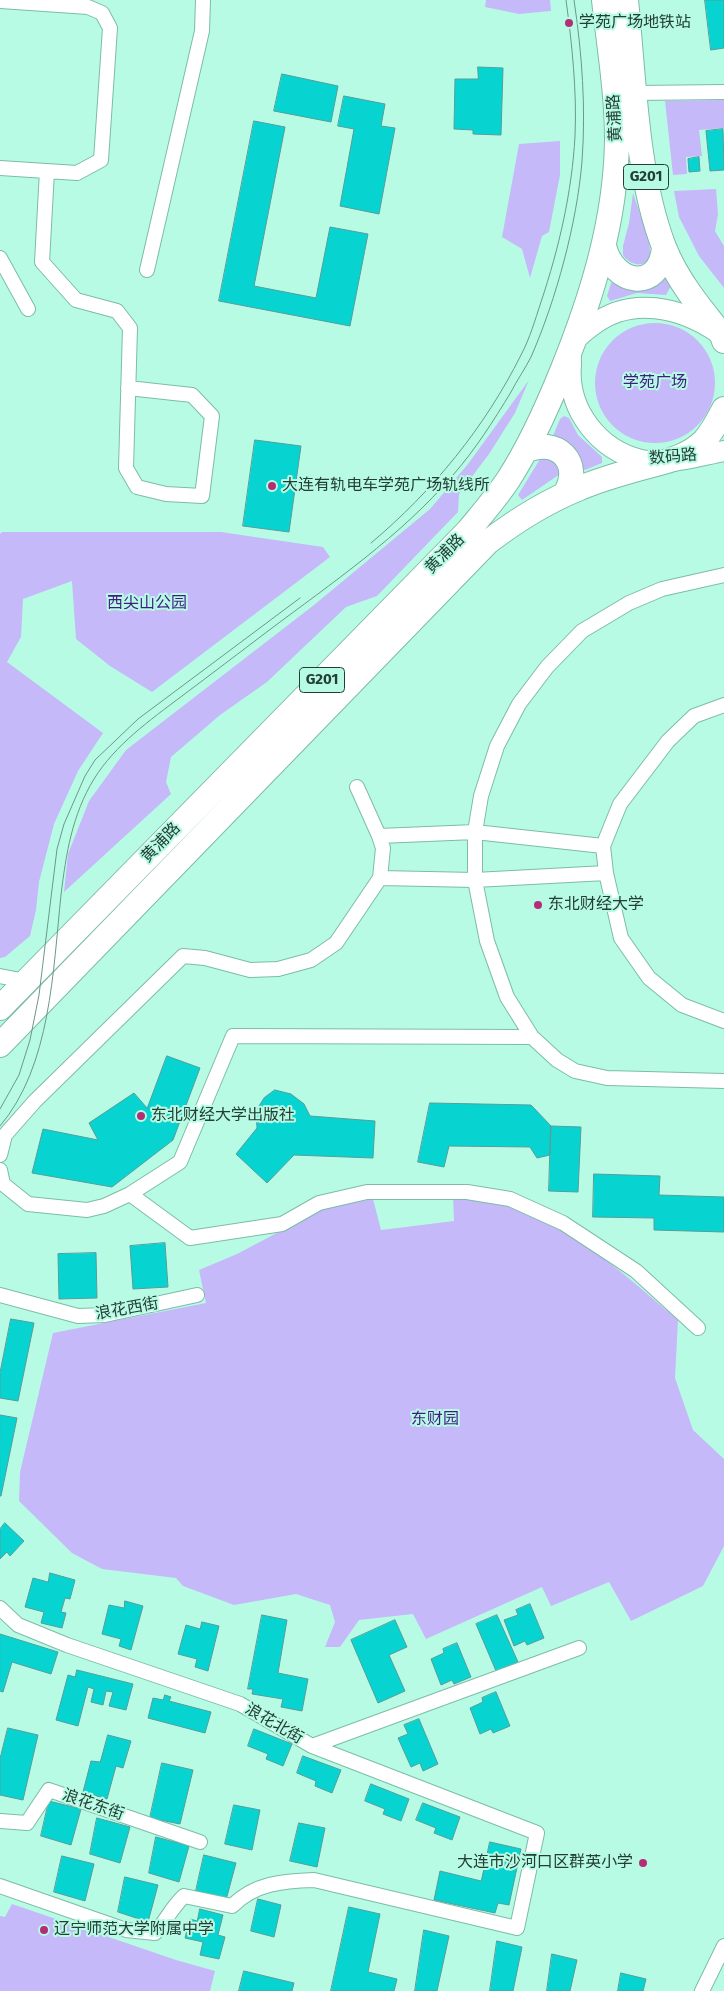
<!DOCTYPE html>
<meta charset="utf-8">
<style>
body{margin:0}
canvas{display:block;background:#b8fbe5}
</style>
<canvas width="724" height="1991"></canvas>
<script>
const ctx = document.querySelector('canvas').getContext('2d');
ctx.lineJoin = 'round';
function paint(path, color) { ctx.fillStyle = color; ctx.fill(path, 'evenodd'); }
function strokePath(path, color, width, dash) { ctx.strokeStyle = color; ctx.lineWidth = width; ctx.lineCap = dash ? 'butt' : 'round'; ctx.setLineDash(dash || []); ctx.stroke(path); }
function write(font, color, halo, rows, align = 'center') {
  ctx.font = font + ' "Fira Sans","Noto Sans SC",sans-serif'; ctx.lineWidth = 4; ctx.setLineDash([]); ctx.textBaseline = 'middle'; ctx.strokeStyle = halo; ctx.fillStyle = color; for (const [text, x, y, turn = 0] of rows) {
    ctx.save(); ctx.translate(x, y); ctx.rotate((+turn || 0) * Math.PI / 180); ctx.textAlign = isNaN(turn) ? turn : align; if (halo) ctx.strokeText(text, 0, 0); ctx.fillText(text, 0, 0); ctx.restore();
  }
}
const green = new Path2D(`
 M486 0H550L551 11 519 14 485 7Z
 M724 100V128L699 130 702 156 686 157 687 174 673 175 665 101Z
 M560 141V175L549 232 542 236 530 278 522 249 502 237 519 144Z
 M716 189 718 214 715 231 724 246V288L699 256 679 217 674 191Z
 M633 193C637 206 652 244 650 254 647 270 629 265 623 255V246L629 223Z
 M664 272 672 284 666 295 637 293 610 301 607 296 611 283 618 280Z
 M595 383a60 60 0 1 1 120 0a60 60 0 1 1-120 0Z
 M529 380 515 413 489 454 459 494 458 512 377 596 346 607 267 682 220 715 171 757 166 782 171 794 64 892 68 854 89 801 126 750 314 605 430 509 468 464Z
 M564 416 569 418 578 435 602 457V463L585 470 579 466 552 438 560 419Z
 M548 458 554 461 560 474 522 500 518 495 540 459Z
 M2 532H221L323 547 330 557 152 692 110 666 76 639 72 581 23 599 21 637 7 662 103 733 78 771 54 824 39 882 36 910 30 936 5 957 0 958V534Z
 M453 1195C481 1199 509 1204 535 1216 589 1241 633 1282 678 1320L675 1378 693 1430 724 1459V1546L703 1586 631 1621 609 1582 551 1606 542 1587 426 1639 413 1614 359 1620 340 1647H325L335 1622 330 1605 296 1594 234 1605 183 1586 176 1578 102 1569 72 1553 19 1501 20 1472 53 1333 206 1303 199 1270 237 1254 324 1208 373 1199 381 1230 454 1221Z
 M12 1904 176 1960 215 1971 210 1991H0V1916L5 1917Z`);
const building = new Path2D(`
 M705 0H724V48L711 50Z
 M478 67 503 68 501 135 473 134V130L454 129 455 79H478Z
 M282 74 338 86 331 122 274 111Z
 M344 96 385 104 381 126 395 128 379 214 340 206 354 129 338 126Z
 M254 121 285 127 254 286 316 298 330 227 368 234 350 326 219 301Z
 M723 129 724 170 710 171 706 131Z
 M699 157 700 171 689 172 688 159Z
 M255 440 301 446 289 532 243 526Z
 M167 1056 200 1068 173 1140 112 1187 32 1173 43 1129 98 1140 89 1123 134 1093 147 1108Z
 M275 1090 291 1094 304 1104 310 1116 375 1121 373 1158 294 1155 267 1183 236 1154 257 1128 256 1111 264 1098Z
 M430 1103 531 1105 551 1126 550 1155 537 1158 530 1147 449 1146 444 1167 418 1162Z
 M551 1126 581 1127 578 1192 549 1191Z
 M594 1174 660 1176 659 1195 724 1197V1232L654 1230V1218L593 1217Z
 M165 1243 168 1287 133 1289 130 1246Z
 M96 1253 97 1298 59 1299 58 1254Z
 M11 1319 34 1323 18 1401 0 1398V1373Z
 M0 1415 17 1418 1 1496H0Z
 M5 1523 24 1541 10 1556 7 1552 0 1559V1529Z
 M50 1573 75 1580 70 1599 65 1598 61 1612 66 1613 62 1628 41 1623 44 1612 25 1607 33 1578 48 1582Z
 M125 1601 143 1606 131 1650 119 1646 121 1639 102 1634 109 1605 124 1608Z
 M530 1604 544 1638 527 1645 525 1641 514 1646 504 1620 518 1615 516 1610Z
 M262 1615 287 1620 278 1673 308 1679 302 1711 281 1707 283 1699 252 1694 253 1689H248Z
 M497 1615 518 1662 496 1671 476 1624Z
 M395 1620 407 1647 389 1655 405 1691 378 1703 351 1640Z
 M202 1622 219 1626 208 1671 195 1667 197 1659 178 1654 186 1625 200 1629Z
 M0 1634 58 1652 51 1674 12 1662 3 1692 0 1691Z
 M457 1643 471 1677 454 1684 452 1680 441 1685 431 1659 444 1653 443 1649Z
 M77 1670 133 1684 126 1710 109 1706 113 1692 106 1691 103 1705 91 1702 94 1689 88 1687 78 1726 56 1720 68 1675 75 1677Z
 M496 1692 510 1726 493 1733 491 1729 480 1734 470 1708 483 1702 482 1698Z
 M165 1695 171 1697 169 1701 211 1712 205 1733 148 1718 153 1698 163 1700Z
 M419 1719 438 1764 423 1771 420 1763 411 1767 398 1738 408 1734 404 1725Z
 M8 1728 38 1735 23 1800 0 1795V1759Z
 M254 1729 292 1744 283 1766 266 1759 268 1754 248 1746Z
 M108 1735 131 1741 123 1768 116 1766 107 1799 83 1792 91 1761 100 1762Z
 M303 1756 341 1770 332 1793 315 1786 316 1781 297 1773Z
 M162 1763 193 1770 180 1824 150 1818Z
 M371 1784 409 1799 401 1821 383 1814 385 1809 365 1801Z
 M49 1801 81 1809 71 1845 41 1836Z
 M423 1803 460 1817 452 1840 434 1833 436 1828 416 1820Z
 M234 1805 260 1810 252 1850 225 1844Z
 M97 1818 130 1827 120 1863 90 1854Z
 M299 1823 325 1828 317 1867 290 1861Z
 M156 1837 189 1846 179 1882 149 1873Z
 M490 1842 521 1849 509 1905 498 1903 495 1913 434 1900 440 1871 481 1881Z
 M204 1855 236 1863 226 1900 196 1891Z
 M62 1856 94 1864 85 1901 54 1892Z
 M125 1877 158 1885 148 1922 118 1912Z
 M258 1899 281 1905 274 1937 251 1931Z
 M349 1907 380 1914 368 1972 397 1979 394 1991H331Z
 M200 1909 223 1915 218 1935 225 1937 219 1959 200 1955 203 1942 185 1938 190 1919 197 1921Z
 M424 1930 449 1936 437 1991H415Z
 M497 1941 522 1947 513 1991H490Z
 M552 1954 577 1960 570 1991H547Z
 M244 1971 294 1983 292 1991H239Z
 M621 1973 646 1979 643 1991H618Z`);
const minor = new Path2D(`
 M0 1 88 7 102 13 110 28 101 160 77 173 0 168
 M635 93 724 92
 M47 171 42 262 76 300 117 311 130 328 126 468 137 487 166 494 202 496 212 416 192 395 128 388
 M0 258 28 309
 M147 270 202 31 203 0
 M724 575 662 589 629 603 582 631 547 667 519 704 497 746 481 796 475 832V880L487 941 507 997 532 1037 557 1060 575 1071 607 1078 724 1081
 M724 705 694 716 668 741 620 804 603 846 606 873 621 938 649 978 682 1005 724 1021
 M357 787 379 836 475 832 603 846
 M379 836 383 848 380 878
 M0 976 26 981
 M0 1155 5 1135 35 1101 183 956 205 958 250 970 278 969 311 960 336 943 380 878 475 880 606 873
 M0 1170 3 1184 28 1204 87 1210 104 1206 130 1194 180 1162 233 1036 532 1037
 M130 1194 190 1238 282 1224 319 1203 367 1192H467L510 1199 563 1223 636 1271 698 1328
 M0 1295 78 1316 105 1315 197 1295
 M0 1608 18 1625 67 1645 240 1704 312 1746 579 1648
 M0 1821 27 1823 49 1790 200 1842
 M0 1886 126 1930 155 1933C166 1921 172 1907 184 1896L232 1906C255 1883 283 1881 314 1880L517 1928 537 1833 312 1746
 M702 1991 724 1946`);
const secondary = new Path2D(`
 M717 332C680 307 631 296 593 325 586 330 575 338 572 346 570 352 571 360 571 365 567 410 599 450 641 460 667 466 698 456 724 451`);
const trunk = new Path2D(`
 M626 0C634 77 636 175 664 247 677 280 700 308 722 335L724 341
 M604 246C613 285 659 293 664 248
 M525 451C556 436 584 462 565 494
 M0 1008 468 531C482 514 496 498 508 480 530 446 547 408 562 371 592 297 616 220 617 140 617 93 609 46 604 0
 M0 1045 488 542C518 519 545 502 580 488 601 479 623 473 645 467 667 461 688 457 704 441 713 431 718 420 724 409`);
const tram = new Path2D(`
 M371 543C433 491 485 427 521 355 530 338 535 320 541 302 559 248 572 192 575 136 577 91 572 44 566 0
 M0 1109 19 1075 30 1040 39 995 57 849 64 824 85 776 95 760 138 719 300 598
 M0 1126C51 1066 53 970 61 895 66 854 72 815 94 779 115 745 150 720 182 696 210 675 239 653 268 631 332 583 401 536 453 475 475 450 494 420 511 392 517 380 525 369 531 357 556 300 577 223 582 161 586 108 582 53 574 0`);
const markers = [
 [569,23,5,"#b32e74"],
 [272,486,5,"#b32e74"],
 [538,905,5,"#b32e74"],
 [141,1116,5,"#b32e74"],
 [643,1863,5,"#b32e74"],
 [44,1930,5,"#b32e74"]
];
const shields = [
 [646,177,45],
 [322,680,45]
];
const shieldNames = [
 ["G201",646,177],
 ["G201",322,680]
];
const poiNames = [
 ["学苑广场地铁站",579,23],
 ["大连有轨电车学苑广场轨线所",282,486],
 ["东北财经大学",548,905],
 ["东北财经大学出版社",151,1116],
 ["大连市沙河口区群英小学",633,1863,"right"],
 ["辽宁师范大学附属中学",54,1930]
];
const streetNames = [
 ["黄浦路",615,118,-93],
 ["数码路",673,457,-5],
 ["黄浦路",445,554,-45],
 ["黄浦路",161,843,-46],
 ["浪花西街",127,1309,-10],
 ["浪花北街",274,1724,30],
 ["浪花东街",93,1805,19]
];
const parkNames = [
 ["学苑广场",655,383],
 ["西尖山公园",147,604],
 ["东财园",435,1420]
];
paint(green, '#c5b9f9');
paint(building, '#07d4d1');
strokePath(building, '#559d9b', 1);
strokePath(minor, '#7cbca8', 16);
strokePath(secondary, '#7cbca8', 22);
strokePath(trunk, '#7cbca8', 26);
strokePath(minor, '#fff', 14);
strokePath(secondary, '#fff', 20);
strokePath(trunk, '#fff', 24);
strokePath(tram, '#6a9889', 1);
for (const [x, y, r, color] of markers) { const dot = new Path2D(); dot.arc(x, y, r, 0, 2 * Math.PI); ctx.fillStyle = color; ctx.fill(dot); strokePath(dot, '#b8fbe5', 2); }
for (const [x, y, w] of shields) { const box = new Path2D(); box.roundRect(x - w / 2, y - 12.5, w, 25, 4); ctx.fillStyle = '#b8fbe5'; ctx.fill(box); strokePath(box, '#233e35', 1); }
write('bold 15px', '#233e35', null, shieldNames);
write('16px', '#233e35', '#b8fbe5', poiNames, 'left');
write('16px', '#233e35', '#b8fbe5', streetNames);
write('16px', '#421c83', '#b8fbe5', parkNames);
</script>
